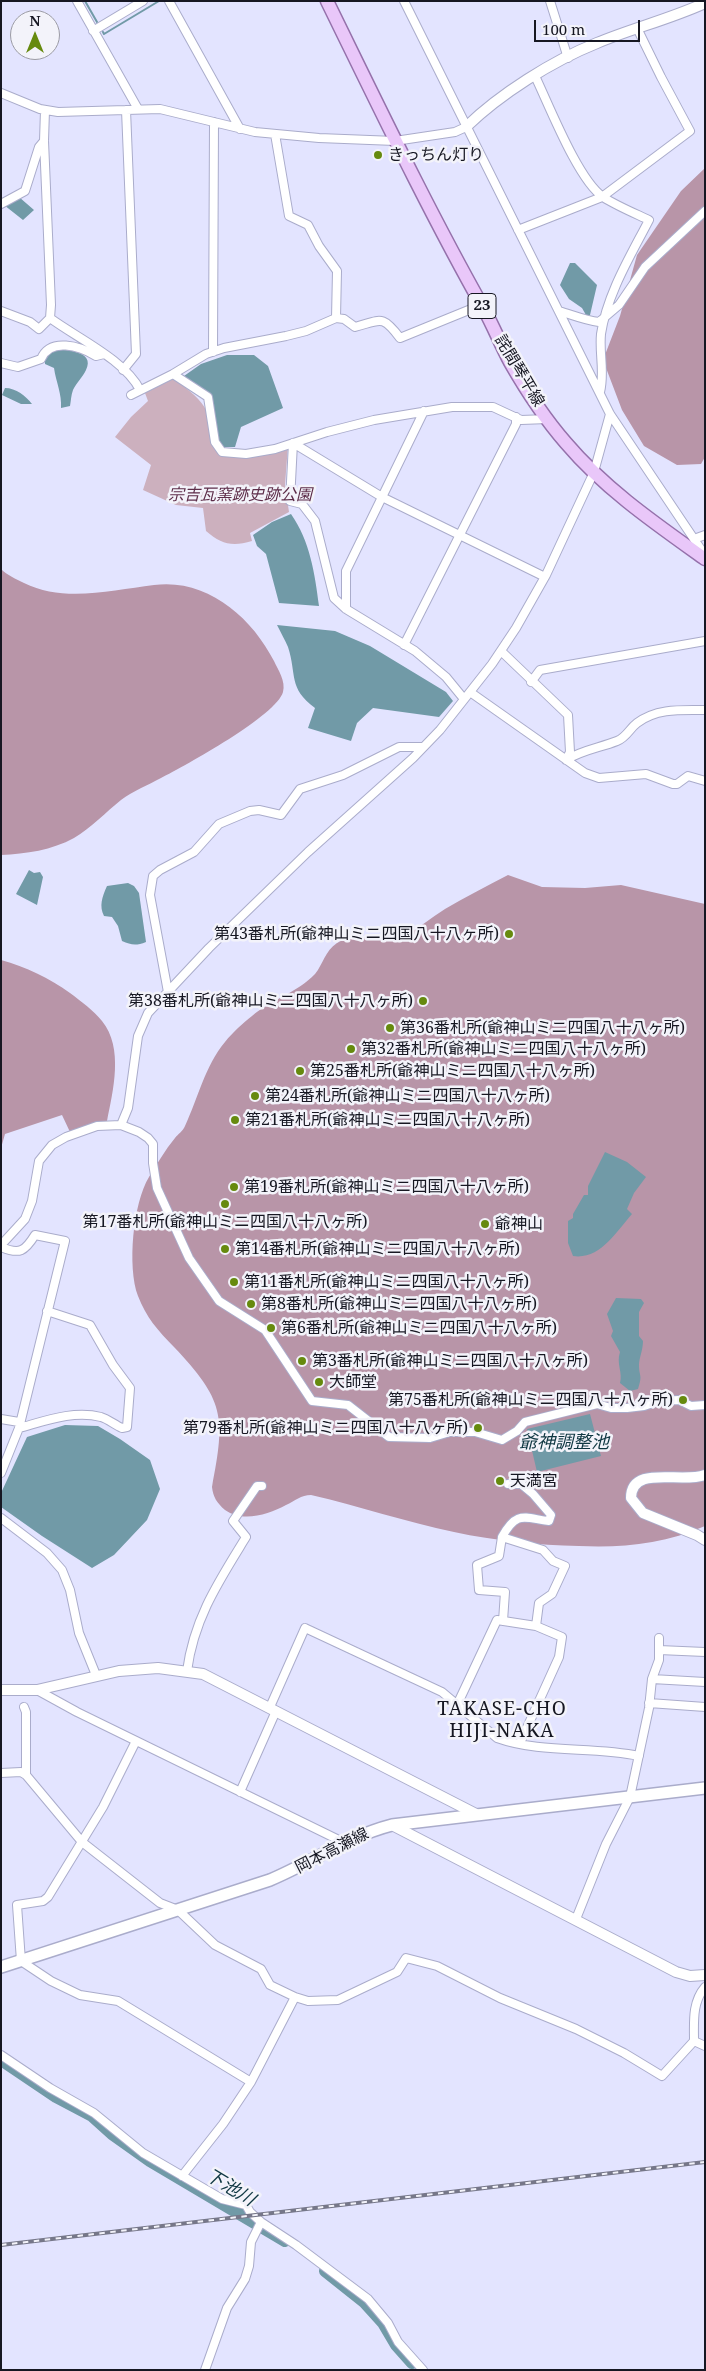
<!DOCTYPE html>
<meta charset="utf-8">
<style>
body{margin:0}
#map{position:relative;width:706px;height:2371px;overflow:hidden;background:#e3e4ff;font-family:"Noto Serif",serif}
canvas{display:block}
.frame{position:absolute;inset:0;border:2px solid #161722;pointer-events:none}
.north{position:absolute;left:10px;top:10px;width:50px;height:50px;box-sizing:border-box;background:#f3f3fa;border:1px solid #9b9ba4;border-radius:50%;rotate:0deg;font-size:14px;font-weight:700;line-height:20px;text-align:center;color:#161722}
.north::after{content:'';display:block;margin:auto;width:18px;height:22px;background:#668a0e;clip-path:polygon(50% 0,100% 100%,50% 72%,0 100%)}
.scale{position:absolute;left:534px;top:20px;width:106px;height:22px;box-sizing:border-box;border:2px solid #161722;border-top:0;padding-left:6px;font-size:15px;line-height:18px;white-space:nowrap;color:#161722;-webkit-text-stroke:4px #f3f3fa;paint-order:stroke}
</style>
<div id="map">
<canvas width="706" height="2371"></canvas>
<div class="frame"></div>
<div class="north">N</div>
<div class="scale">100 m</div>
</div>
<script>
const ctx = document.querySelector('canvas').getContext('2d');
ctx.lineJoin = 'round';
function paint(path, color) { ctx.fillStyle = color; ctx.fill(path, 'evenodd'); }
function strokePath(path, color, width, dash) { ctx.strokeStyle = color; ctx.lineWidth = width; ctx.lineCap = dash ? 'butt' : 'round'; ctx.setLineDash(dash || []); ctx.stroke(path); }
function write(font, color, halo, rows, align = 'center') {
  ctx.font = font + ' "Noto Serif","Noto Sans JP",serif'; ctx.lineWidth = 5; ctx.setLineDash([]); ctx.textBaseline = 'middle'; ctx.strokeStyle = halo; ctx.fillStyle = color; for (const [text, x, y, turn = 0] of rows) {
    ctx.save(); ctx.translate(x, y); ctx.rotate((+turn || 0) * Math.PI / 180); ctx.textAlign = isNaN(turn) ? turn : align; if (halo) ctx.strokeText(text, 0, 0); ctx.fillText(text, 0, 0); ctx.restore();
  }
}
const green = new Path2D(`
 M173 379C210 403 209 414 222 454L288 445 285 485 289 512 250 533 252 541C232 547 221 544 206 531L203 508 176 505 143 490 151 465 115 437 131 417 148 401 145 393Z`);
const forest = new Path2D(`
 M705 168V457L701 464 677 465 644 446 622 410 603 360 620 316 637 255 681 191Z
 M1 569C7 575 16 579 24 583 64 603 112 590 154 585 206 578 251 616 274 661 278 670 286 681 283 692 277 715 185 766 161 778 148 785 133 791 121 800 106 812 91 828 74 838 52 850 26 854 1 855Z
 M508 875 542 887 585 888 621 885 705 904V1526C664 1544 622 1548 579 1546 537 1545 496 1541 454 1532 406 1522 359 1506 311 1495 301 1495 295 1501 286 1505 269 1514 243 1523 225 1510 217 1503 213 1497 212 1487 226 1416 224 1400 174 1347 158 1331 146 1317 138 1296 127 1267 133 1203 149 1177 157 1164 165 1150 175 1138 178 1134 183 1131 185 1126 198 1098 205 1066 225 1042 232 1033 243 1023 252 1016 271 1000 298 992 315 974 323 964 325 951 337 943 358 930 388 944 403 937 417 929 431 918 445 909 465 897 487 886 508 875Z
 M1 960C26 967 49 978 70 993 82 1002 93 1010 102 1021 124 1048 113 1091 107 1121L70 1132 62 1115 5 1134 1 1148Z`);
const water = new Path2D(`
 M19 197 34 210 23 220 4 205Z
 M570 263H575L597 285 590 315H586L582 308 569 299 560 285Z
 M52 349C64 350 96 350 86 370 83 377 76 383 73 390 71 395 71 401 70 406L61 408C62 394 56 382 54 368L45 364V357Z
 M227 355H254L268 366 283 408 241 427 235 447H224L216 439 209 395 184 376 201 364Z
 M5 388C16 388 26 396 32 404H21L2 395Z
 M291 514C310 541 315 574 319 606L279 603 266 554 257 546 253 535 272 522Z
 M277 625 335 631 370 646 446 692 453 701 439 717 373 708 357 723 351 741 308 728 315 708C288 688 297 675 288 647 285 640 281 633 277 625Z
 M29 870 34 873 40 872 43 877 37 905 16 894Z
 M128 883 134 886 139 893 146 942C136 946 131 945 122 941L118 926 112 917 104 916C99 906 102 897 107 886Z
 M605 1152 627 1162 646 1177 634 1193 627 1209 632 1214C616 1232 600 1260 573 1256L568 1243V1221L573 1218V1214L584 1195H588V1186Z
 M616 1298 641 1299 644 1303 639 1312V1336L643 1341C643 1350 639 1358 639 1365 639 1377 643 1374 638 1389L630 1391 620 1383C623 1372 616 1364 620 1352L611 1336 613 1331 607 1314Z
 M590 1414 601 1456 537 1472 527 1429Z
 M65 1425 98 1426 120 1439 150 1460 160 1489 147 1520 114 1555 92 1568 42 1536 1 1507V1493L27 1437Z`);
const stream = new Path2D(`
 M85 1 97 22
 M103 32 104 34 159 1`);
const river = new Path2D(`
 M1 2060 56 2097 92 2116 112 2134 150 2161 285 2241
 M325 2271 364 2302 383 2323 396 2345 412 2363`);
const minor = new Path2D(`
 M77 1 138 109
 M169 1 240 129
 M404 1 610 414 704 554
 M550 1 568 58
 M93 31 143 1
 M535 76C549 105 578 180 603 197 617 206 634 213 649 220 631 255 607 294 601 334 599 354 605 372 600 392
 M1 93 40 109 58 112 160 109 255 132 319 138 395 141 455 132 466 127
 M275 134 289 216 308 225 319 246 337 271 336 318
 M1 204 25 191 39 147 44 141
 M518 230 602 197 690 131 661 77 637 28
 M1 311 30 322 39 329 50 318 51 305 44 141 45 110
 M559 311C573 315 584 320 599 322L619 305 645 267 705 211
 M50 318C77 338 125 360 140 390
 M213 352 214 122
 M1 363 18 367 41 359C50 337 80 346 96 356L104 354
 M123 370 136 354 126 110
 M173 374 206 354 224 348 286 336 306 331 336 318 344 319 355 327C381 320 382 314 400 338L481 305
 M131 395 173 374 208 397 215 442 222 452 246 454 275 449 327 432 374 420 452 407H493L521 420 548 419
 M293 443 290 501 302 504 315 521 334 598 346 609 415 651 446 677 464 699
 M293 443 382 497 545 577
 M694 539 705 535
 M346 609V571L424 411
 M404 645 516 424V417
 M501 651 568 715 570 752 567 758
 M531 682 540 670 705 641
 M470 692 585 773 599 778 646 774 673 784H677L688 776 705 781
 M566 760C582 750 599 748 617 741 627 737 629 729 637 723 657 708 681 710 705 710
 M168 992 150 895 153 876 160 870 194 852 219 824 250 811 259 810 281 815 300 789 343 775 399 747H423
 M121 1125 128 1108 138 1036 148 1013 209 948 308 852 413 758 440 730 492 664 516 628 546 575 594 472 610 414
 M1 1245 25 1219 32 1201 39 1161 52 1145 66 1137 97 1126 121 1125 139 1132 148 1138 153 1144V1163L157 1188 189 1258 219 1301 265 1330 312 1401 348 1405 389 1437 430 1438 450 1432H475L502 1440 517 1431 525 1422 597 1404 611 1408H627L644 1406 659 1401 679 1400 691 1406 705 1405
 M1 1247C20 1255 25 1251 35 1235L65 1241 19 1428 1 1473
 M1 1419 19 1422
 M19 1428C45 1421 73 1410 101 1417 108 1419 115 1425 122 1428L127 1427 130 1388 113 1365 90 1325 47 1311
 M1 1518 47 1553 62 1570 70 1590 79 1633 96 1675
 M502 1537C517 1510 524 1518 549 1521L551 1515 533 1494 521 1484H508
 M503 1621 505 1592 479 1590 477 1565 499 1556 502 1537 543 1550 553 1561 565 1566 552 1594 539 1603 536 1626
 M659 1650 705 1652
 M187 1671C194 1618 219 1581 246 1537L233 1521 257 1486H262
 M652 1679 705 1682
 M37 1690 77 1712 343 1842
 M649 1703 705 1707
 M457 1705 497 1620 536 1626 562 1637 559 1657 520 1743
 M24 1707 26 1712V1775
 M270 1707 305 1628 442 1692 497 1738C542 1754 593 1746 639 1756
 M136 1741 103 1807 48 1897 43 1901 17 1905 21 1961 51 1981 80 1995 118 2001 251 2082
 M1 1773 21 1772 26 1775 82 1842 160 1903 178 1910 215 1945 261 1969 270 1985 295 1997 308 2001 338 2000 397 1972 406 1958 437 1966 500 1998 576 2029 624 2053 662 2076 694 2041C694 2022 692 2002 705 1987
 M240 1792 276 1711
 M576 1919 606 1844 630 1797 649 1708 652 1679 659 1660V1638
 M694 2041 705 2046
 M1 2055 50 2088 94 2113 143 2153 222 2199 246 2205 250 2212 261 2222 296 2245 368 2299 388 2323 398 2342 423 2370
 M182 2176 223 2124 251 2082 295 1997
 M205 2370 227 2308 245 2279 249 2266 251 2242 261 2222`);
const tertiary = new Path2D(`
 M466 127C500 94 552 61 597 43 633 28 670 19 705 3
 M705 1475C681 1484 631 1464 631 1498L643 1513 697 1535 705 1540
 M1 1690H37L119 1671 158 1668 203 1674 476 1814
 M392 1825 676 1972 690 1976 705 1975`);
const secondary = new Path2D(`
 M1 1967 270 1880C313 1862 346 1837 392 1825L705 1788`);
const primary = new Path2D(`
 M327 1C378 105 428 210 485 311 494 328 501 345 510 362 526 390 545 419 566 443 605 489 656 524 705 559`);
const rail = new Path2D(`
 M1 2245 705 2162`);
const markers = [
 [378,155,5,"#668a0e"],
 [509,934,5,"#668a0e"],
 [423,1001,5,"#668a0e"],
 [390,1028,5,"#668a0e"],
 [351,1049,5,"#668a0e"],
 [300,1071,5,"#668a0e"],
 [255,1096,5,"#668a0e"],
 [235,1120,5,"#668a0e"],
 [234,1187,5,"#668a0e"],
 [225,1204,5,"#668a0e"],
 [485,1224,5,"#668a0e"],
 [225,1249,5,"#668a0e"],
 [234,1282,5,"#668a0e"],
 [251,1304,5,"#668a0e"],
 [271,1328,5,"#668a0e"],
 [302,1361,5,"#668a0e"],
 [319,1382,5,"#668a0e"],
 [683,1400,5,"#668a0e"],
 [478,1428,5,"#668a0e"],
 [500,1481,5,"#668a0e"]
];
const shields = [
 [482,306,28]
];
const shieldNames = [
 ["23",482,306]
];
const poiNames = [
 ["きっちん灯り",388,155],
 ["第43番札所(爺神山ミニ四国八十八ヶ所)",499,934,"right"],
 ["第38番札所(爺神山ミニ四国八十八ヶ所)",413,1001,"right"],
 ["第36番札所(爺神山ミニ四国八十八ヶ所)",400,1028],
 ["第32番札所(爺神山ミニ四国八十八ヶ所)",361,1049],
 ["第25番札所(爺神山ミニ四国八十八ヶ所)",310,1071],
 ["第24番札所(爺神山ミニ四国八十八ヶ所)",265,1096],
 ["第21番札所(爺神山ミニ四国八十八ヶ所)",245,1120],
 ["第19番札所(爺神山ミニ四国八十八ヶ所)",244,1187],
 ["第17番札所(爺神山ミニ四国八十八ヶ所)",225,1222,"center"],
 ["爺神山",495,1224],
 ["第14番札所(爺神山ミニ四国八十八ヶ所)",235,1249],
 ["第11番札所(爺神山ミニ四国八十八ヶ所)",244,1282],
 ["第8番札所(爺神山ミニ四国八十八ヶ所)",261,1304],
 ["第6番札所(爺神山ミニ四国八十八ヶ所)",281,1328],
 ["第3番札所(爺神山ミニ四国八十八ヶ所)",312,1361],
 ["大師堂",329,1382],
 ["第75番札所(爺神山ミニ四国八十八ヶ所)",673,1400,"right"],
 ["第79番札所(爺神山ミニ四国八十八ヶ所)",468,1428,"right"],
 ["天満宮",510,1481]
];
const streetNames = [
 ["詫間琴平線",519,371,59],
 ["岡本高瀬線",332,1851,-27]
];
const parkNames = [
 ["宗吉瓦窯跡史跡公園",240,495]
];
const waterNames = [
 ["爺神調整池",564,1443],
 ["下池川",230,2188,31]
];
const quarterNames = [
 ["TAKASE-CHO",502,1710],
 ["HIJI-NAKA",502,1732]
];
paint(green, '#ccb0be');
paint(forest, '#b895a8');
paint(water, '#719aa7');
strokePath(stream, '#719aa7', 2);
strokePath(river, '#719aa7', 12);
strokePath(minor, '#aaaccb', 10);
strokePath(tertiary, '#aaaccb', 12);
strokePath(secondary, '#aaaccb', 14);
strokePath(primary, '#9571ab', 15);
strokePath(minor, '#fff', 8);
strokePath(tertiary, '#fff', 10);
strokePath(secondary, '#fff', 11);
strokePath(primary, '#e9c7f9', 12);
strokePath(rail, '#767789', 4);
strokePath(rail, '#f3f3fa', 2, [5.5]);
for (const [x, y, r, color] of markers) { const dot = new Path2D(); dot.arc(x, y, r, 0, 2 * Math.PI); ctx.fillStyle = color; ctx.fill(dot); strokePath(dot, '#f3f3fa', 2); }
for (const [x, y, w] of shields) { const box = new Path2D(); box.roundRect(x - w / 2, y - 12.5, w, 25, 4); ctx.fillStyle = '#f3f3fa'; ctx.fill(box); strokePath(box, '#161722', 1); }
write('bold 15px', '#161722', null, shieldNames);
write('16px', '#161722', '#f3f3fa', poiNames, 'left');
write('16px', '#161722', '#f3f3fa', streetNames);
write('italic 16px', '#5d2d49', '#f3f3fa', parkNames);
write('italic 18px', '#0f3742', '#f3f3fa', waterNames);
ctx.letterSpacing = '1px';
write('19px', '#161722', '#f3f3fa', quarterNames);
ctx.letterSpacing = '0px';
</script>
